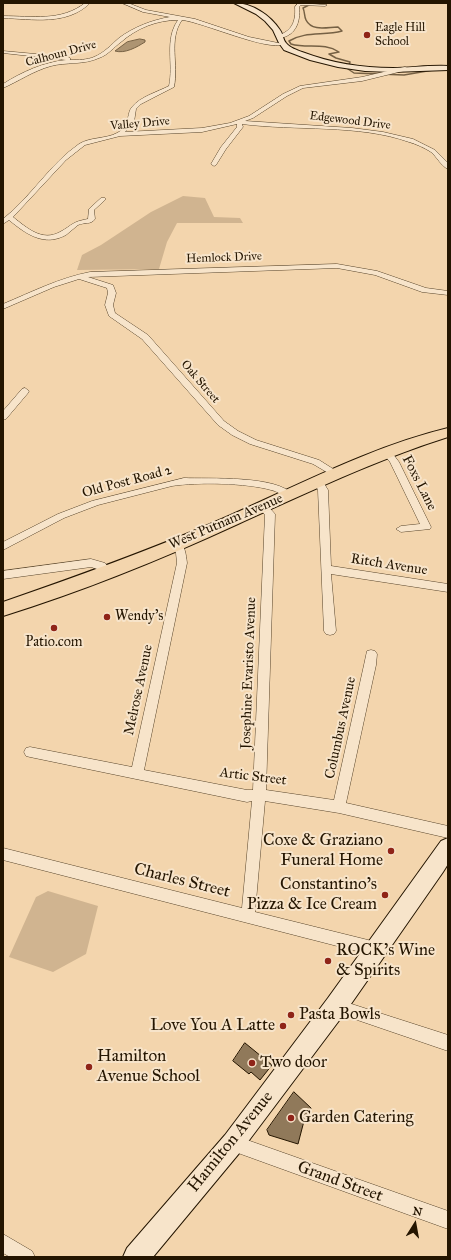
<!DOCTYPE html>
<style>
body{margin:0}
#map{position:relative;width:451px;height:1260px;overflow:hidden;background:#f3d5ad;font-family:"IM FELL Great Primer",serif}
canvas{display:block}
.frame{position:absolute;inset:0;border:4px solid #241500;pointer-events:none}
.north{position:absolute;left:395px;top:1204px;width:40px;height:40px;-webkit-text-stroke:3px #f7e4ca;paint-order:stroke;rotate:11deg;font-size:11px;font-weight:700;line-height:16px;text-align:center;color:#241500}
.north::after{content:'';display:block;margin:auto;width:14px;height:18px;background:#241500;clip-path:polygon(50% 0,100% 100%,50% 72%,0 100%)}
</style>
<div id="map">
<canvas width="451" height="1260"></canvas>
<div class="frame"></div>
<div class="north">N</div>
</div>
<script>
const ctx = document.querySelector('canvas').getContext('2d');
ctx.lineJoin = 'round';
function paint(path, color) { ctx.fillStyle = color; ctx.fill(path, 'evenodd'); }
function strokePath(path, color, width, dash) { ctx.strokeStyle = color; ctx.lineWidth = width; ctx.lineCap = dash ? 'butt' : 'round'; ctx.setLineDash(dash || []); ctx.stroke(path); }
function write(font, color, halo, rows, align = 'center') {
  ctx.font = font + ' "IM FELL Great Primer",serif'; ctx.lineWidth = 4; ctx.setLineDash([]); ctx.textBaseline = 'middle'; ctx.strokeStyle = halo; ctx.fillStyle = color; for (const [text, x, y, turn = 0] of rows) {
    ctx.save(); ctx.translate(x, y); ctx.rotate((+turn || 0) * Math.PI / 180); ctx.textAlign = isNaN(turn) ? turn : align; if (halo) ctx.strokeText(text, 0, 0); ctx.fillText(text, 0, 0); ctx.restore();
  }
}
const green = new Path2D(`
 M183 196 205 198 214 217 240 218 243 223H177L167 242 159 269 77 270 82 255 101 245 151 212Z
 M48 891 98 906 86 954 53 972 9 957 36 897Z`);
const water = new Path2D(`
 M140 39 145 40V42C137 47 125 54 115 51L127 42Z`);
const stream = new Path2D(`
 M313 3 303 8C305 12 304 16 306 20 312 32 328 27 338 27L342 31C324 36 305 31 289 41L291 44C307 49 324 42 339 52L329 54 336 58 350 62 348 69 354 73 404 75 433 70`);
const building = new Path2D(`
 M245 1043 272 1065 260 1080 251 1072 249 1074 233 1061Z
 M294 1092 311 1108 307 1122 304 1121 298 1144 269 1135 267 1130Z`);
const street = new Path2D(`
 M85 3H90C67 26 32 19 3 18V16C32 16 61 22 85 3Z
 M122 3H128L146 10 195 19 249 37 283 44C269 52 202 22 182 20 168 40 179 64 174 87L141 104 136 109 134 122 125 132 202 128 230 123 249 116 283 94 300 86 362 77 405 67 407 68V70L362 81 303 88 287 96 253 118 245 121 352 128 383 132 413 139 435 150 448 163V169C441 166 437 157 431 152 425 148 416 144 409 142 359 124 295 131 242 124L243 127 226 149 216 165 214 166 211 164 221 147 237 127V124L202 132 120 136 85 145 66 160 13 217C27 228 42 242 60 232 73 225 71 222 88 219L89 209 101 198H105V200L94 210 95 219C91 225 84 222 78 225 74 228 70 232 66 235 44 247 26 234 9 220L3 224V219C31 197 50 164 79 144 90 137 106 139 117 133 131 126 126 114 132 107 140 97 157 92 169 86 174 64 164 40 178 20 157 20 137 28 121 42 114 47 108 55 99 58 84 65 66 62 51 66 33 71 19 81 3 88V84C22 72 44 62 66 60L3 53V51L68 57 70 58V60C78 60 87 60 94 57 104 53 111 45 119 38 134 27 152 20 170 17L143 12Z
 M298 3 327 5 325 6 301 5 299 7C301 22 295 38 277 38V36C292 31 296 22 295 7Z
 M337 264 377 271 426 288 448 291V295L422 292 375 275 337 268 88 277 113 285 116 293 113 305 115 313 148 335 224 421 238 431 256 440 319 460 338 472 340 474 338 476 335 477 313 464 250 444 232 435 218 425 142 339 109 316 105 305 108 293 107 288 79 279 54 287 3 309V304C32 292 59 278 90 272Z
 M25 388 29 391 28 393 6 419 3 420V411L22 389Z
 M387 449 390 450 399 462 431 527 430 529 401 532 396 529 401 526 420 524 390 462 382 452Z
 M184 478C208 479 278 475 293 495L288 498C282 496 278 491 271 490 247 483 197 482 172 486L98 505 64 518 3 550V542L58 514 92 501Z
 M319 479 322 480 328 490 331 566 448 584V592L331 574 336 631 334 634 330 635 326 634 324 631 318 490 314 482Z
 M263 503 266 504 275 514 266 790 334 800 364 665 367 651 371 650 375 651 377 654 376 665 346 803 448 826V838L339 813 265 801 255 912 376 942 381 944 383 949 381 954 376 956 3 860V848L242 908 252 801 247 802 30 757 26 756 24 752 26 748 30 747 132 767 177 563 176 553 172 544 177 541C185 543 186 555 187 563L144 770 247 790H253L265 515 258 506Z
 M91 559 105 563 112 572 111 575H103L97 569 91 567 3 579V571Z
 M336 999 448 1035V1051L331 1011 329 1006 331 1001Z
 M233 1135 448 1211V1229L227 1149 225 1143 227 1137Z
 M3 1234 32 1251 35 1257H10L3 1253Z`);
const secondary = new Path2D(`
 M234 3C252 3 270 15 280 30 283 34 283 40 286 43 290 48 297 50 302 52 331 63 362 68 393 68 411 68 429 65 448 66V70L392 72 365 71 338 67 310 60 284 50 279 43 273 30 265 21 256 14Z
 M448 838V864L443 872 344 1014 241 1151 153 1257H123L127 1248 225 1135 328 998 441 841Z`);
const primary = new Path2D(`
 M448 428V437C375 460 307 493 238 524 162 559 83 591 3 616V602C78 576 151 550 224 518 297 486 370 447 448 428Z`);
const markers = [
 [367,35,4,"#8f2418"],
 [107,617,4,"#8f2418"],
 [54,628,4,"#8f2418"],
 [391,851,4,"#8f2418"],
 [385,895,4,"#8f2418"],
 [328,961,4,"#8f2418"],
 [291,1015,4,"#8f2418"],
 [283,1026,4,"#8f2418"],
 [252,1063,4,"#8f2418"],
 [89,1067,4,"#8f2418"],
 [291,1118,4,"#8f2418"]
];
const farPoinames = [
 ["Eagle Hill",375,28],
 ["School",375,42]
];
const farStreetnames = [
 ["Calhoun Drive",61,54,-15],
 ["Edgewood Drive",350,121,7],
 ["Valley Drive",140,124,-5],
 ["Hemlock Drive",224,258,-2],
 ["Oak Street",200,382,49]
];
const streetNames = [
 ["Old Post Road 2",127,482,-15],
 ["Foxs Lane",419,483,63],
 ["West Putnam Avenue",226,522,-23],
 ["Ritch Avenue",389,565,9],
 ["Josephine Evaristo Avenue",249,673,-88],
 ["Melrose Avenue",139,690,-78],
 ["Columbus Avenue",341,728,-78],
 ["Artic Street",253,777,7]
];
const poiNames = [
 ["Wendy's",115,617],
 ["Patio.com",54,643,"center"]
];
const nearPoinames = [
 ["Coxe & Graziano",383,841,"right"],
 ["Funeral Home",383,861,"right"],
 ["Constantino's",377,885,"right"],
 ["Pizza & Ice Cream",377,905,"right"],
 ["ROCK's Wine",336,951],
 ["& Spirits",336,971],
 ["Pasta Bowls",299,1015],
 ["Love You A Latte",275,1026,"right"],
 ["Hamilton",97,1057],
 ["Avenue School",97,1077],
 ["Two door",260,1063],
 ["Garden Catering",299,1118]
];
const nearStreetnames = [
 ["Charles Street",182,881,14],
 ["Hamilton Avenue",231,1142,-51],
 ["Grand Street",340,1182,20]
];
paint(green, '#d0b490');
paint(water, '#ad9472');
strokePath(water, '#766144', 1);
strokePath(stream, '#766144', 1.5);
paint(building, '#90795a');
strokePath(building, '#241500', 1);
strokePath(street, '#58452b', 1);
strokePath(secondary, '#241500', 2);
strokePath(primary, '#241500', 2);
paint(street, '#f7e4ca');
paint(secondary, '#f7e4ca');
paint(primary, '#f3d5ad');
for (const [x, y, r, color] of markers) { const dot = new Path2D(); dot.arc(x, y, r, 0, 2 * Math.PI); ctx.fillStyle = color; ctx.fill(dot); strokePath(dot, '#f7e4ca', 1.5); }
write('12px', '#241500', '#f7e4ca', farPoinames, 'left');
write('12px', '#241500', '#f7e4ca', farStreetnames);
write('14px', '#241500', '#f7e4ca', streetNames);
write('14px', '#241500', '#f7e4ca', poiNames, 'left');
write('17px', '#241500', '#f7e4ca', nearPoinames, 'left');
write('17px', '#241500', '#f7e4ca', nearStreetnames);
</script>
